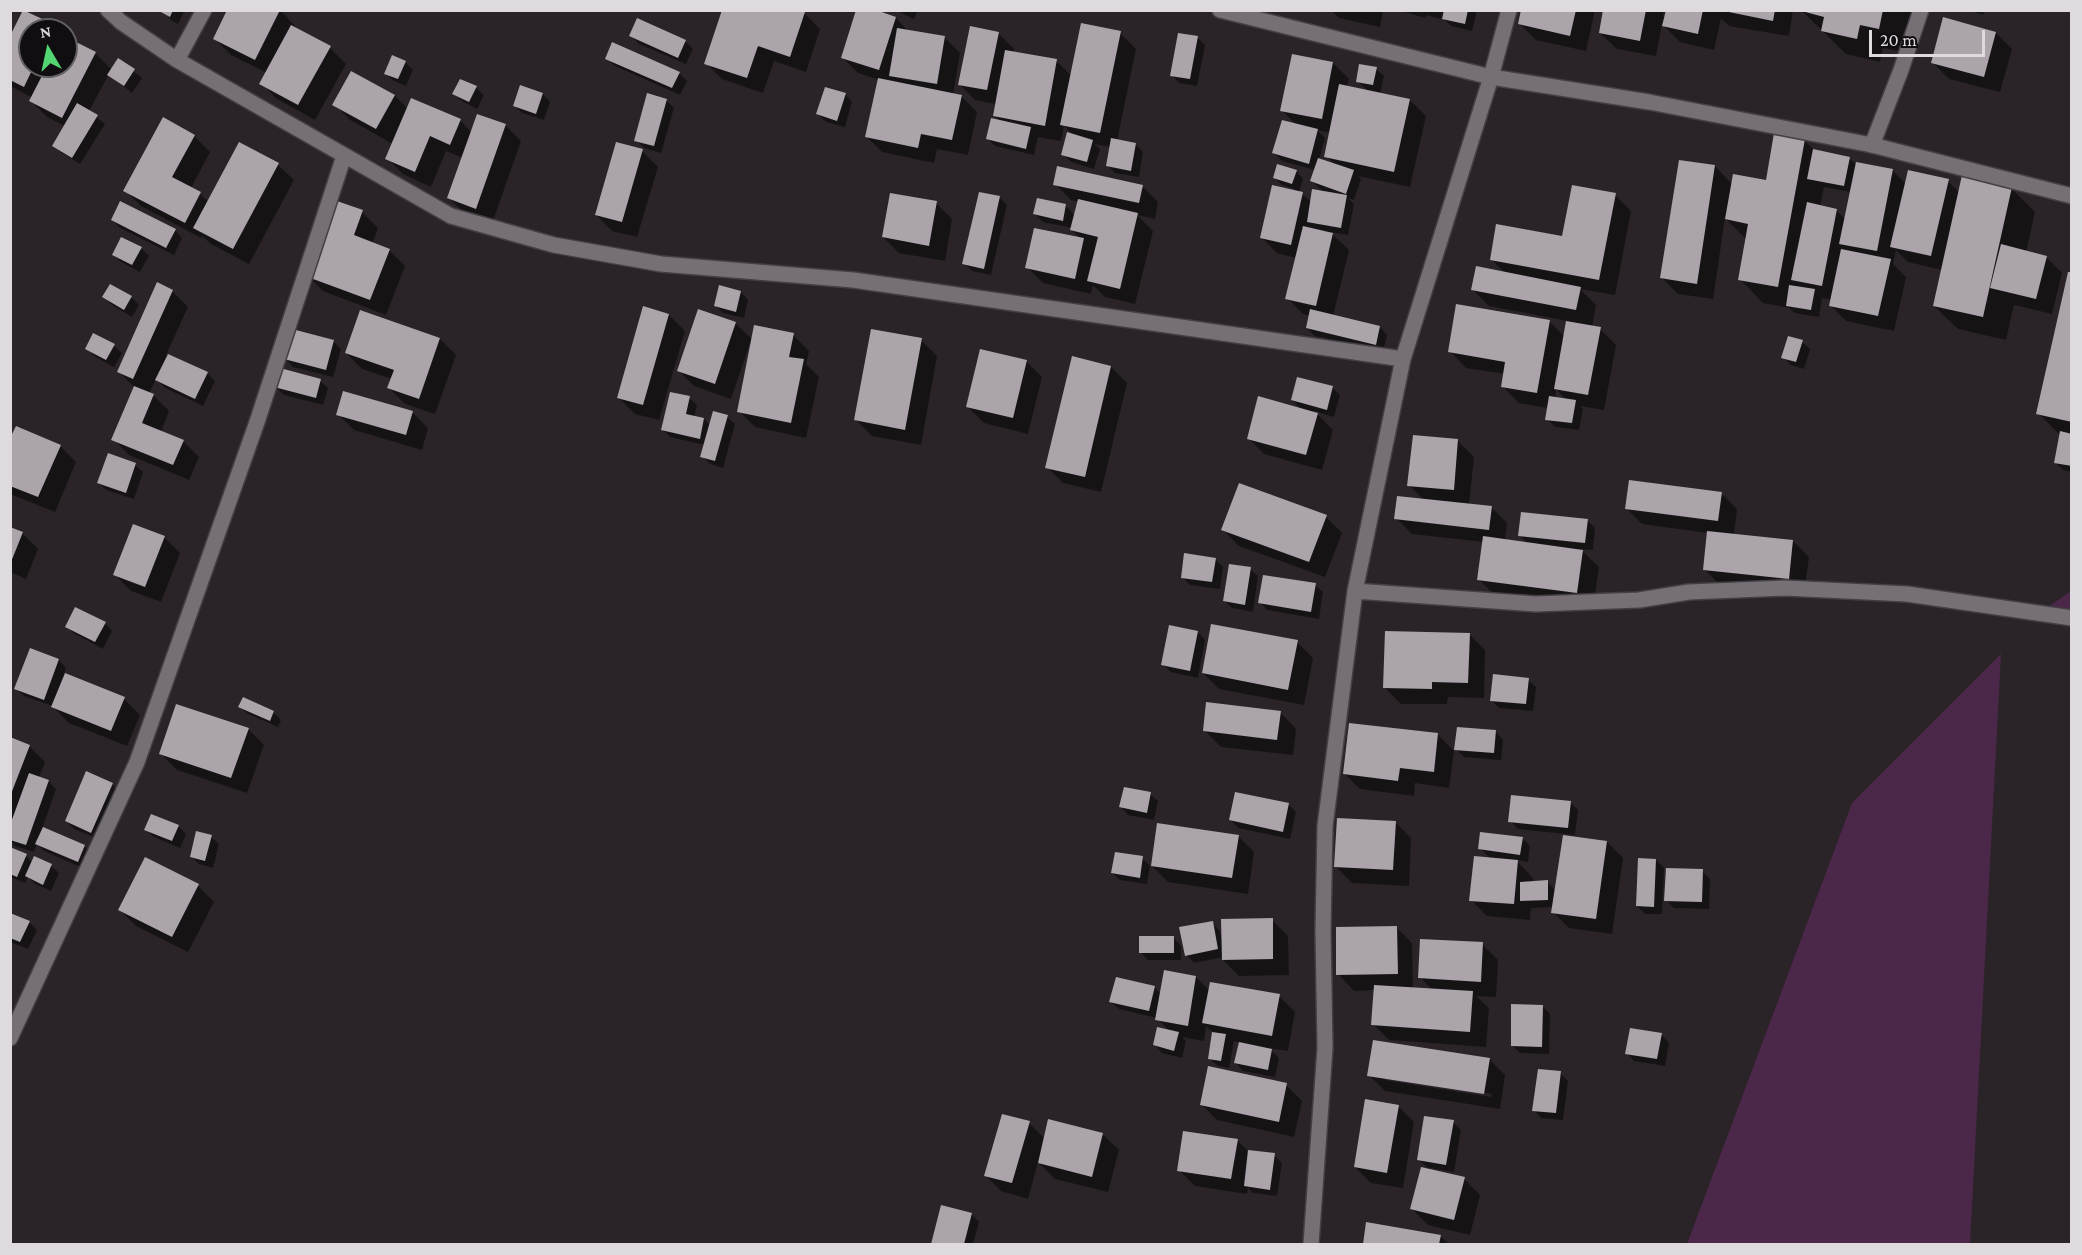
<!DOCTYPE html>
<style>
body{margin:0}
#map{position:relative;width:2082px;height:1255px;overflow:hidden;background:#2a2429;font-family:"Crimson Pro",serif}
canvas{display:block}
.frame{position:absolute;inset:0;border:12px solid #dedade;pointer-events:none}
.north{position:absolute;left:18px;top:18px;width:60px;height:60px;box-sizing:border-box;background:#110e11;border:2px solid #636063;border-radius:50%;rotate:351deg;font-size:16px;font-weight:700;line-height:24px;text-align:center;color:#dedade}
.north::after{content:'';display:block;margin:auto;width:21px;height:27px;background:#53d672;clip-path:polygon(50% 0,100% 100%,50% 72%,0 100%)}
.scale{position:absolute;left:1869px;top:30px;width:116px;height:27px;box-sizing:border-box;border:3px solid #dedade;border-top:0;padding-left:8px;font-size:18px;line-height:21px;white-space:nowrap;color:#dedade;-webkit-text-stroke:4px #110e11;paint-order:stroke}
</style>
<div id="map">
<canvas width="2082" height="1255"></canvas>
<div class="frame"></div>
<div class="north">N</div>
<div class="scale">20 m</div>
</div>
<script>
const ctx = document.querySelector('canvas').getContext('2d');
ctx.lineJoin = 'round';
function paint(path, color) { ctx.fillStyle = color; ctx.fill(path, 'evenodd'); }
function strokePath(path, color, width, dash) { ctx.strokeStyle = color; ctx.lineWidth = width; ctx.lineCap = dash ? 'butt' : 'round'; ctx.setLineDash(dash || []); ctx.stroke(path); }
const green = new Path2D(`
 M2071 591V612L2048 607Z
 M2001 654 1970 1244H1687L1852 803Z`);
const shadow = new Path2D(`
 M164 10H185L178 24 171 20Z
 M280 10 296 27 295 28 330 48 346 64 315 120 277 99 261 83 267 73 231 55 215 39Z
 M895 10H918L914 19Z
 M1331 10H1383L1380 27 1339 18Z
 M1398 10H1477L1472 31 1451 26 1442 17 1441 19 1426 15 1425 18Z
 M1523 10H1595L1586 51 1536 40 1520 24Z
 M1605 10H1664L1663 17H1665L1667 10H1793L1789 36 1729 26 1721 18 1714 50 1680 42 1662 24 1656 56 1617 49 1600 33Z
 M1801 10H1912L1903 52 1883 48 1880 62 1846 54Z
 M1968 10H1985L1983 15Z
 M24 12 57 30H30V66H66V38L95 53 112 70 119 60 142 78 132 93 109 74 89 111 105 124 80 164 62 153 54 146 65 126 47 117 31 101 33 98 10 86V39Z
 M804 13 820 29 806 72 774 61 763 93 722 79 706 63Z
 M896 18 909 32 944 37 960 53 953 95 961 96 977 112 968 155 937 149 934 163 882 152 866 136 879 80 858 73 842 57Z
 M998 33 1014 49 1013 53 1056 61 1072 76 1120 33 1136 49 1117 141 1135 144 1143 152 1139 177 1115 173 1108 166 1111 147 1094 144 1100 149 1094 169 1071 162 1063 154 1074 136 1064 126 1061 141 1038 137 1034 155 995 146 987 138 1001 122 994 115 996 104 975 100 959 84Z
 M1996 33 2012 49 2000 92 1949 79 1933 63Z
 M631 36 685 41 693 49 686 64 639 44Z
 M1197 37 1205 45 1197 86 1179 83 1172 75Z
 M607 59 679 73 687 81 680 95 615 66Z
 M405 62 413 70 406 86 394 81 386 74Z
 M1333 63 1349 79 1347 87 1368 91 1357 81 1376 69 1384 76 1380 94 1410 100 1426 116 1410 187 1358 176 1361 179 1354 200 1348 198 1354 204 1348 235 1330 232 1349 250 1333 316 1380 327 1387 335 1383 352 1315 336 1307 328 1310 316 1303 314 1287 298 1296 258 1277 253 1261 237 1295 189 1282 185 1274 177 1296 171 1303 179 1299 192 1312 202 1323 192 1312 181 1315 170 1282 161 1274 153 1296 125 1282 110ZM1317 130 1331 133 1326 156 1335 165 1319 160 1325 138Z
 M352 73 395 96 408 109 460 120 472 133 505 125 521 141 492 224 465 214 449 198 463 158 446 151 431 187 403 174 387 158 393 144 350 120 334 104Z
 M521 87 543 94 550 102 544 120 522 113 514 105Z
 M476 88 484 95 477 109 462 101 454 94Z
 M845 94 852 102 845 127 826 122 818 114Z
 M666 100 674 108 661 153 644 148 636 140Z
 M194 136 210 152 191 188 200 194 209 202 240 144 278 165 294 180 249 264 211 244 202 236 201 238 141 206 125 190Z
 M1804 140 1815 151 1849 158 1857 166 1892 170 1906 184 1948 181 1960 193 2011 188 2035 212 2026 252 2046 257 2062 273 2052 314 2014 305 2006 340 1958 329 1934 306 1942 270 1908 262 1896 250 1893 264 1906 277 1894 331 1846 321 1830 305 1832 300 1822 298 1819 317 1795 313 1789 308 1763 303 1740 279 1747 240 1725 218 1713 299 1678 294 1662 278 1715 166 1732 184 1767 182ZM1824 187 1851 192 1846 220 1836 210 1820 207Z
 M642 151 658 167 637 237 612 231 596 215Z
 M1055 184 1142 186 1158 202 1155 219 1137 215 1153 231 1135 304 1105 297 1093 285 1091 294 1043 283 1027 267 1081 239 1072 230V228L1043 222 1035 214 1065 205 1075 216 1079 202 1071 200Z
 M1615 195 1631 211 1615 295 1580 289 1596 305 1592 327 1600 329 1616 345 1604 410 1580 406 1583 409 1579 430 1555 427 1547 419 1548 408 1519 403 1503 387 1505 374 1466 368 1450 351 1549 321 1565 337 1568 321 1489 306 1473 290 1506 274 1491 259 1564 238ZM1556 389 1567 400 1555 398Z
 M999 197 1007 205 991 275 972 271 964 263Z
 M936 203 952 219 945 261 899 253 883 237Z
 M362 212 378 228 372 244 389 250 405 266 386 315 323 291 307 275Z
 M112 220 175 230 182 238 174 255 120 228Z
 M141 248 149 256 140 272 121 262 113 255Z
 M2072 274V472L2063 470 2055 462 2061 436 2038 413Z
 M720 287 741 292 748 300 744 318 723 313 715 305Z
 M172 291 188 307 166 355 207 373 215 381 203 406 165 388 156 379 149 394 153 395 169 411 161 432 183 441 199 457 189 480 129 455 113 439 135 388 118 371Z
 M104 297H131L139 305 132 317 112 305Z
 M669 315 685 331 659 420 635 414 619 398Z
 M735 323 753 340 793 335 809 351 806 364 819 377 806 438 755 427 739 411 752 344 750 343 731 399 694 386 678 370Z
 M440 339 456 355 435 414 405 404 389 388 392 379 362 369 346 353Z
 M921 340 937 356 921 445 872 436 856 420Z
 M333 341 341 349 333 377 293 367 286 359Z
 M1802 342 1810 349 1804 369 1791 365 1783 357Z
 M114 346 122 353 114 367 94 356 87 348Z
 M1026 361 1042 377 1028 434 984 423 968 407Z
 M1111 367 1127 383 1101 492 1063 483 1047 467Z
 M320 381 328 388 323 405 284 395 276 387Z
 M1333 388 1340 395 1334 417 1314 411 1333 430 1322 470 1264 454 1248 438 1302 410 1292 400Z
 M689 398 697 405 694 417 704 419 711 426 727 417 735 424 723 468 710 464 702 456 705 445 670 437 662 429Z
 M412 412 428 428 422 450 354 430 338 414Z
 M1458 441 1474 457 1469 505 1491 507 1507 523 1505 541 1528 544 1520 536 1587 520 1595 528 1593 550 1580 549 1599 567 1593 608 1495 595 1478 579 1484 542 1412 534 1396 518 1424 500 1409 485Z
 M10 442 60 446 76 462 55 512 10 494Z
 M135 465 143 472 134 499 106 490 99 483Z
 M1721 493 1737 509 1734 535 1793 541 1809 557 1804 594 1721 586 1705 570 1708 533 1642 524 1626 508Z
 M1326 517 1342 533 1325 577 1239 546 1223 530Z
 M10 529 22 533 38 549 26 579 10 572Z
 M164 537 180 553 161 602 131 591 115 575Z
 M1215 559 1223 567 1220 589 1190 585 1183 578Z
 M1250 569 1258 576 1253 612 1232 608 1225 601Z
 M1315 585 1323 592 1319 619 1267 610 1260 602Z
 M105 623 112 631 103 649 75 634 67 627Z
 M1198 632 1205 640 1198 678 1171 672 1163 665Z
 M1469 634 1485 650 1484 698 1448 697 1447 704H1401L1385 688Z
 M1297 642 1313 658 1304 705 1219 689 1203 673Z
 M30 650 59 660 66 668 64 674 124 699 140 715 127 746 69 723 52 706 24 696 16 689Z
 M1528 680 1536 687 1533 711 1499 708 1491 700Z
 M240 707 273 712 281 720 278 727 248 714Z
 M1280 712 1296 729 1293 755 1221 747 1205 731Z
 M248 729 264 745 247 793 177 770 161 754Z
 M1496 732 1503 740 1501 760 1464 757 1456 749Z
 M1438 735 1454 751 1449 788 1415 783 1414 796 1360 789 1344 773Z
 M10 739 29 746 45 762 39 778 48 781 56 789 42 829 84 846 92 854 85 869 44 851 37 844 34 852 15 846 10 841V829L14 819 10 818Z
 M112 784 120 792 99 839 74 829 66 821Z
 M1150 794 1158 801 1154 820 1128 815 1121 807Z
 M1570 802 1578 810 1575 835 1518 829 1510 821Z
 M1288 804 1296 812 1290 839 1238 828 1231 820Z
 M1395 822 1411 838 1409 886 1352 883 1336 867Z
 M178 826 186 834 180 848 154 837 146 830Z
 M1238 836 1254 852 1248 894 1168 882 1152 866Z
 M211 837 219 844 213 868 199 864 191 856Z
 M1522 838 1530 846 1528 862 1516 860 1533 878V883L1547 882 1556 891 1607 842 1623 858 1612 934 1569 928 1553 912 1554 907 1531 908 1530 920 1487 916 1471 900 1491 859 1480 848Z
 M10 849 26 856 33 863 35 858 51 866 59 873 51 891 35 884 28 877 25 883 10 877Z
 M1142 858 1150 866 1147 884 1120 880 1112 873Z
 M146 859 198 886 214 902 188 952 136 926 120 910Z
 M1656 860 1664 868 1662 914H1645L1637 906Z
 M1702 871 1710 879 1709 909 1674 908 1666 900Z
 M10 914 29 922 37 930 28 949 10 942Z
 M1272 920 1288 936 1289 975 1239 976 1223 960V957L1194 963 1186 955 1212 923 1220 931 1221 938Z
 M1396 927 1412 943 1413 988 1432 990 1420 977 1482 944 1498 960 1496 997 1476 996 1489 1008 1486 1047 1389 1040 1373 1024 1375 990 1354 991 1338 974Z
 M1174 938 1181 946V960H1148L1140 952Z
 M1196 977 1210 991 1279 996 1295 1012 1288 1051 1269 1048 1279 1058 1275 1077 1243 1071 1236 1063 1240 1043 1234 1041 1229 1068 1218 1066 1210 1059 1214 1033 1206 1026 1204 1041 1182 1037 1186 1041 1182 1058 1162 1053 1155 1045 1169 1031 1157 1018 1119 1009 1111 1002 1154 987 1161 994Z
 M1542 1006 1550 1014 1549 1054 1520 1053 1512 1045Z
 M1662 1035 1669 1043 1665 1066 1634 1061 1627 1053Z
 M1489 1059 1505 1075 1500 1109 1385 1091 1369 1075ZM1385 1077 1492 1094 1491 1097 1385 1080Z
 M1560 1073 1568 1081 1563 1120 1541 1118 1534 1110Z
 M1286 1085 1302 1101 1294 1137 1217 1120 1201 1104Z
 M1398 1106 1414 1122 1403 1188 1371 1183 1355 1167Z
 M1453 1122 1461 1130 1454 1172 1430 1168V1171L1464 1179 1480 1195 1470 1235 1428 1225 1412 1209 1430 1170 1419 1160Z
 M1029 1123 1045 1139 1102 1134 1119 1150 1108 1192 1055 1179 1038 1162 1028 1199 1001 1191 985 1175Z
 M1237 1140 1249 1152 1274 1155 1282 1163 1277 1196 1253 1193 1248 1188 1247 1194 1195 1186 1179 1170Z
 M943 1207 971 1214 979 1222 973 1244H933Z
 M1368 1224 1440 1236 1449 1244H1364Z`);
const building = new Path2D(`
 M23 10 55 25 52 30H30V66H34L24 87 10 80V36Z
 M162 10H173L170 17 161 12Z
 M227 10H280L255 60 213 39Z
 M722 10H801L805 12 790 57 758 46 747 78 704 64Z
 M856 10H876L896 17 879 70 841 58Z
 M1444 10H1468L1465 24 1442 19Z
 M1521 10H1576L1570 36 1518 24Z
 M1603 10H1646L1640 41 1599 33Z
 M1666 10H1703L1698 34 1662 26Z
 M1719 10H1775L1773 21Z
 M1798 10H1883L1879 29 1860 25 1857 39 1821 31 1824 17Z
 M1943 17 1996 32 1984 77 1931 63Z
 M637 18 686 40 678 58 629 36Z
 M1081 23 1121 31 1100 133 1060 125Z
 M291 25 331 46 298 105 259 84Z
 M970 26 999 32 987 90 958 85Z
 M897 28 945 36 937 84 889 76Z
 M1178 33 1198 36 1190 79 1170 76Z
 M66 37 96 52 62 118 29 101 47 66H66Z
 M612 42 680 72 672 88 605 59Z
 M1005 50 1057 59 1045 126 993 116Z
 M1292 54 1333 62 1322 119 1280 111Z
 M392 55 406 61 398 79 384 74Z
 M118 58 135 69 124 86 107 75Z
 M1359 64 1377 67 1373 85 1356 82Z
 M351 71 395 95 376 129 332 105Z
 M878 78 962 95 952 140 921 134 918 148 865 137Z
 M460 79 477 86 469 102 452 94Z
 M1339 84 1410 99 1394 172 1324 157Z
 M520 85 543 93 536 114 513 106Z
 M825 87 846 93 837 121 816 114Z
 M647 93 667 99 654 146 634 141Z
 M411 98 461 119 450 145 430 136 415 172 385 159Z
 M77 103 98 115 72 158 52 146Z
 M477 114 506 124 476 209 447 198Z
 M163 117 195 135 172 177 201 192 185 223 123 191Z
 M991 118 1031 127 1026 149 986 139Z
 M1282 120 1318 129 1309 164 1272 153Z
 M1067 132 1093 140 1087 162 1061 155Z
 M1774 133 1805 139 1778 287 1738 280 1748 224 1725 219 1733 174 1766 180Z
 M1111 138 1136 143 1131 171 1106 166Z
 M239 142 279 163 233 249 193 228Z
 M616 142 643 149 622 222 595 215Z
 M1813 149 1850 157 1844 186 1807 179Z
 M1318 158 1354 170 1346 194 1310 181Z
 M1679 160 1715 165 1697 284 1660 278Z
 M1856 162 1893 169 1877 251 1839 244Z
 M1277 164 1297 170 1292 184 1273 178Z
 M1057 166 1143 185 1139 203 1053 185Z
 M1908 170 1949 179 1931 256 1890 247Z
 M1962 175 2012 187 1983 317 1933 306Z
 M1272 185 1303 192 1291 245 1260 238Z
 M1572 185 1616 193 1599 280 1490 260 1496 224 1562 236Z
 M1312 189 1347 195 1341 228 1307 222Z
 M979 192 1000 196 984 269 962 264Z
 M890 193 937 201 929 246 882 237Z
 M1037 198 1066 204 1063 221 1033 214Z
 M1078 199 1138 213 1120 289 1087 281 1098 237 1070 230Z
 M334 200 363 210 354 235 390 249 370 300 305 276Z
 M120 201 176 229 166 248 111 220Z
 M1807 202 1837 209 1822 286 1791 280Z
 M1303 226 1333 233 1316 306 1285 299Z
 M1034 228 1084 238 1075 279 1025 268Z
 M121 237 142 247 132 265 112 255Z
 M2001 244 2047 256 2036 299 1990 288Z
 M1841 249 1891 259 1878 316 1829 306Z
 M1476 266 1581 287 1576 310 1471 290Z
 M2068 272H2072V422L2036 414Z
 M157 282 173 290 133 379 117 372Z
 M110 284 132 296 124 310 102 297Z
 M719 285 741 291 736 312 714 306Z
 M1789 285 1815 289 1811 310 1786 306Z
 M1456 304 1550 320 1537 393 1501 387 1505 362 1448 352Z
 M643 306 669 314 643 405 617 398Z
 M698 309 736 322 715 384 677 371Z
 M1310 309 1380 326 1376 345 1306 328Z
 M360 310 440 338 419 399 387 388 394 370 345 353Z
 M1566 321 1601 327 1588 395 1554 389Z
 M754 325 794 333 789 357 804 359 791 423 737 412Z
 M292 329 334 340 326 370 284 359Z
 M871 329 922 338 905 430 854 420Z
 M93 333 115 344 106 360 85 349Z
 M1788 336 1803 340 1796 362 1781 358Z
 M980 349 1027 360 1013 418 966 407Z
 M168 354 208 372 195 399 155 380Z
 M1072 356 1111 366 1085 477 1045 468Z
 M280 368 321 379 316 398 274 387Z
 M1297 377 1333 386 1327 410 1291 400Z
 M134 386 154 394 142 423 184 440 173 465 111 440Z
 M343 391 413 411 406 435 336 415Z
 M670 392 690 396 686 414 704 418 700 439 661 430Z
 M1258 396 1318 413 1306 455 1247 439Z
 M1549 396 1576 400 1572 423 1545 420Z
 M713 411 728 415 715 461 700 457Z
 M16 426 61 445 38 497 10 486V438Z
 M2060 431 2072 434V466L2054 463Z
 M1413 435 1458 439 1454 490 1407 486Z
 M108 453 136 463 126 493 97 483Z
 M1629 480 1722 492 1718 521 1625 509Z
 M1239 483 1327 515 1309 562 1221 530Z
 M1397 496 1492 506 1489 530 1394 519Z
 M1521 512 1588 519 1585 543 1518 536Z
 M133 524 165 536 145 587 113 575Z
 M10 527 23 532 11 562H10Z
 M1707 531 1793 540 1789 579 1703 570Z
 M1483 536 1583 550 1577 593 1477 580Z
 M1184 553 1216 558 1212 582 1181 578Z
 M1229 564 1251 567 1245 605 1223 601Z
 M1263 575 1316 583 1311 612 1258 603Z
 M75 607 106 622 95 642 65 627Z
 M1211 624 1298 640 1288 690 1202 673Z
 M1169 625 1198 631 1190 671 1161 665Z
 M1385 631 1470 633 1468 683 1432 682V689L1383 688Z
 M30 648 59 659 44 700 14 689Z
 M65 673 125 697 111 731 51 707Z
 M1493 674 1529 678 1526 704 1490 701Z
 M243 697 274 711 270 721 238 707Z
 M1206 702 1281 711 1277 740 1203 731Z
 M176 704 249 728 231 778 159 754Z
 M1349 723 1438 733 1434 772 1400 768 1398 781 1343 774Z
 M1457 727 1496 730 1494 753 1454 750Z
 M10 737 30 745 11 794H10Z
 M86 771 113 783 91 833 65 821Z
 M29 773 49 780 26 845 10 840V825Z
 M1124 787 1151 792 1147 813 1119 807Z
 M1235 792 1289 803 1283 832 1229 820Z
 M1511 795 1571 801 1568 828 1508 822Z
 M151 814 179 825 172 841 144 830Z
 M1337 818 1396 821 1393 870 1334 867Z
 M1157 823 1239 835 1232 878 1151 866Z
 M43 827 85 845 78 862 35 844Z
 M196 831 212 835 205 861 190 857Z
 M1480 832 1523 837 1520 855 1478 849Z
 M1563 835 1607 841 1596 919 1551 913Z
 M10 847 27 854 17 877 10 874Z
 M1115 852 1143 856 1140 878 1111 873Z
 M34 856 52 864 43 885 25 876Z
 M1474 856 1518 860 1514 904 1469 901Z
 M145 857 199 884 172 937 118 910Z
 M1638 858 1656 859 1654 907 1636 906Z
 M1666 868 1703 869 1702 902 1664 901Z
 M1548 880V900L1520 901V882Z
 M10 913 30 921 20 942 10 938Z
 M1273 918V959L1222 960 1221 919Z
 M1213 921 1218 949 1185 956 1179 927Z
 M1397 926 1398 974 1336 975V927Z
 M1139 936H1174V953H1139Z
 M1420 939 1483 942 1481 982 1418 978Z
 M1164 970 1196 976 1188 1026 1155 1020Z
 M1116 977 1155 986 1149 1011 1109 1002Z
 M1210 982 1280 994 1272 1036 1202 1023Z
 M1374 985 1473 991 1470 1032 1371 1025Z
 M1511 1004 1543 1005 1542 1047 1511 1046Z
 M1157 1027 1179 1032 1174 1051 1153 1045Z
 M1630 1028 1662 1033 1657 1059 1625 1054Z
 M1212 1032 1226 1034 1221 1061 1208 1059Z
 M1373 1040 1490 1058 1484 1094 1367 1076Z
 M1239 1042 1272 1049 1268 1070 1234 1063Z
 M1208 1066 1287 1083 1279 1122 1200 1105Z
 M1538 1069 1561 1071 1556 1113 1532 1111Z
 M1365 1099 1399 1105 1387 1173 1354 1167Z
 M1002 1114 1030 1121 1012 1183 984 1176Z
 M1424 1116 1454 1120 1446 1165 1417 1160Z
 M1048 1119 1103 1133 1092 1177 1038 1163Z
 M1183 1131 1238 1139 1231 1179 1177 1171Z
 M1248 1150 1275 1153 1270 1190 1244 1186Z
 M1421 1167 1465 1177 1454 1220 1410 1209Z
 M941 1205 972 1213 964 1244H931Z
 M1366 1222 1441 1235 1439 1244H1363Z`);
const service = new Path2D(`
 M1872 145 1901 70 1921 10`);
const minor = new Path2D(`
 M108 10 121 22 177 60 451 216 554 245 661 264 853 280 1403 359
 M177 60 204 10
 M1355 591 1536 604 1639 600 1689 592 1785 588 1907 594 2072 618
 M10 1038 137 762 257 422 344 156
 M1311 1244 1325 1048 1323 931 1325 826 1355 591 1403 359 1491 77 1509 10`);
const tertiary = new Path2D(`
 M1220 10 1491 77 1649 102 1872 145 2072 196`);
paint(green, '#4b274a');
paint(shadow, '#0007');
paint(building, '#aba4ab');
strokePath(service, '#433f43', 18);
strokePath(minor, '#433f43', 18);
strokePath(tertiary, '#433f43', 18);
strokePath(service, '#767076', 15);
strokePath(minor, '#767076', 15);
strokePath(tertiary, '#767076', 15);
</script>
